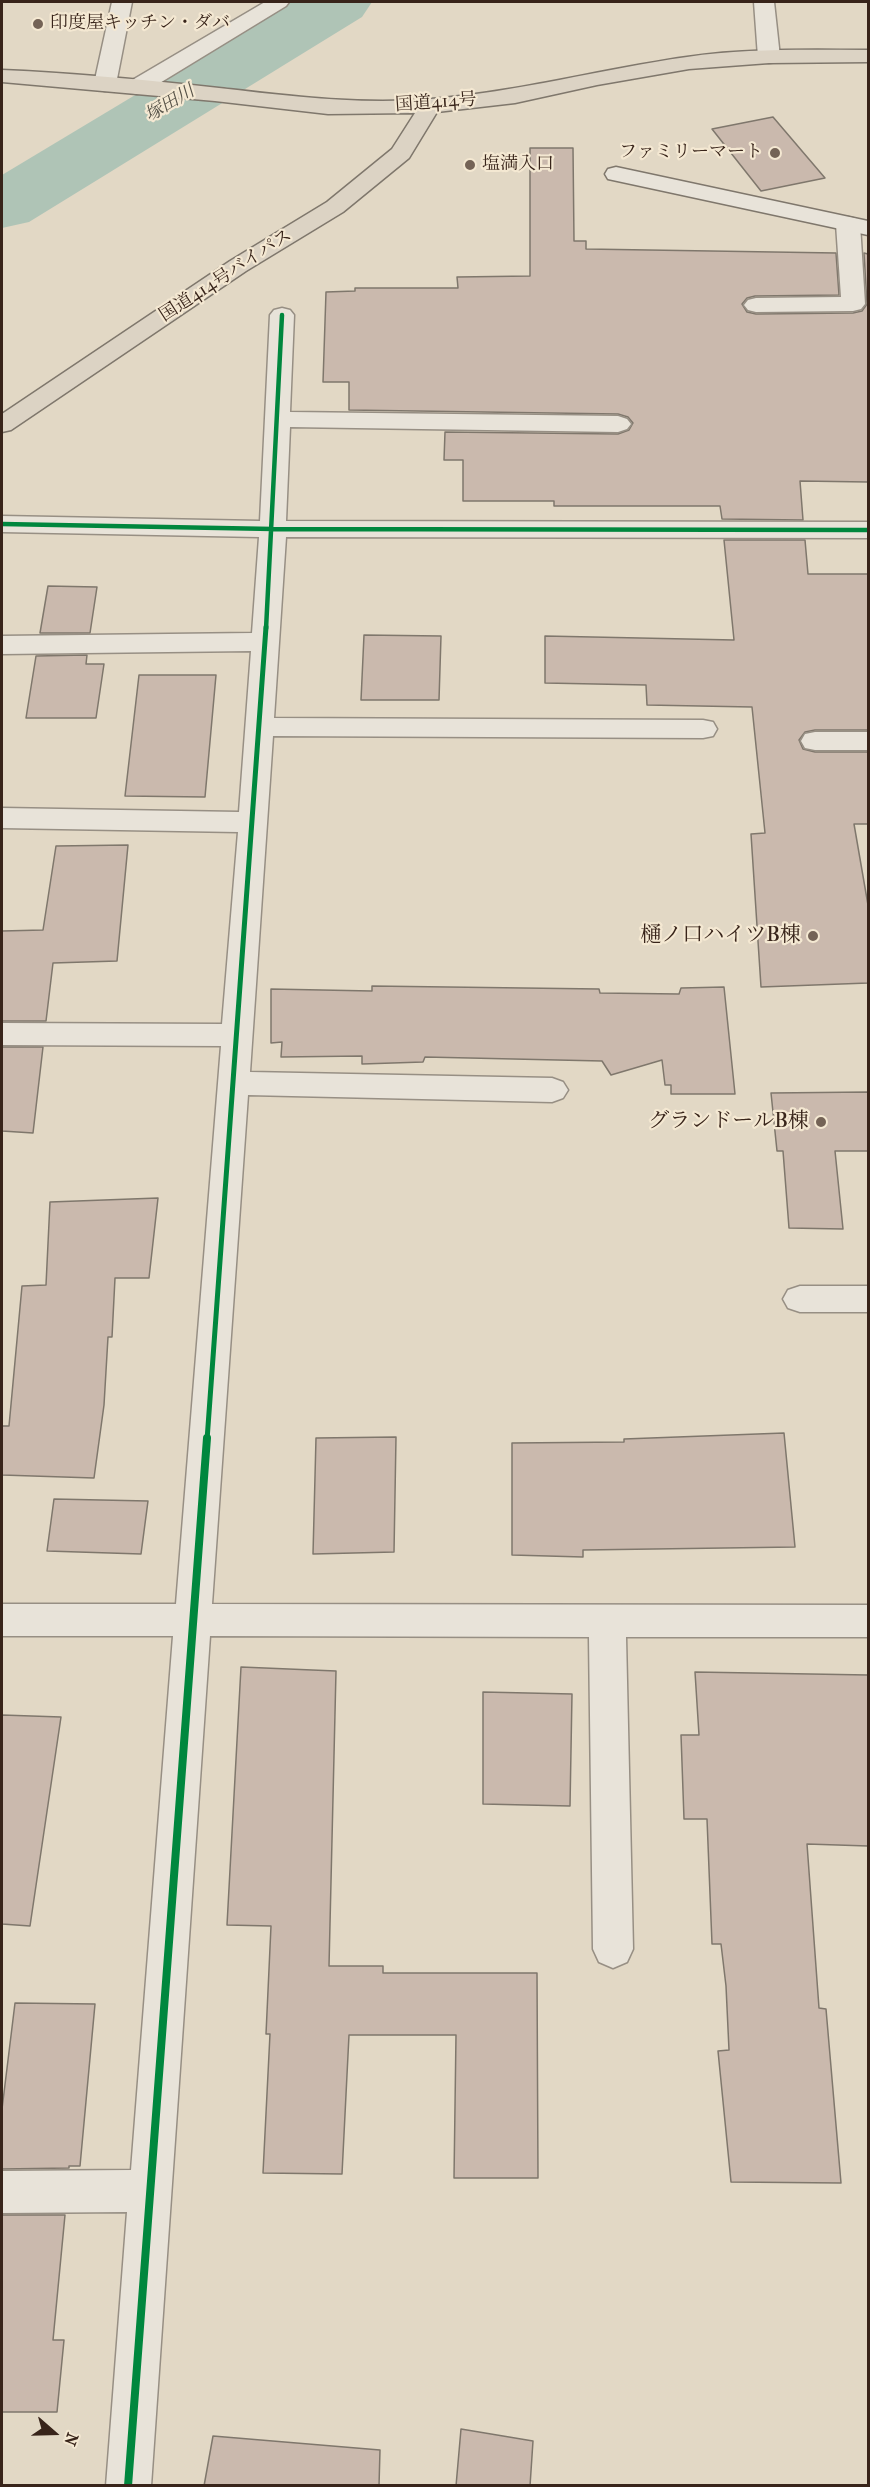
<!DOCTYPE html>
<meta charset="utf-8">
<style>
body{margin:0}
#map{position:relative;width:870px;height:2487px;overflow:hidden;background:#e2d8c5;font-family:"IM FELL French Canon",serif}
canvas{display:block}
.frame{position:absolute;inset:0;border:3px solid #38241a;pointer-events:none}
.north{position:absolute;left:24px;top:2403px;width:60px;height:60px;-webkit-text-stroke:4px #f4e8d2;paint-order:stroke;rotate:110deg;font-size:16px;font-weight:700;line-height:24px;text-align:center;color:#38241a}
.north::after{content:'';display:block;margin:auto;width:21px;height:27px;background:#38241a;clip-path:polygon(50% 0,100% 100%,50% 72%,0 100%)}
</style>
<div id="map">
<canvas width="870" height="2487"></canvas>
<div class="frame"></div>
<div class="north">N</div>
</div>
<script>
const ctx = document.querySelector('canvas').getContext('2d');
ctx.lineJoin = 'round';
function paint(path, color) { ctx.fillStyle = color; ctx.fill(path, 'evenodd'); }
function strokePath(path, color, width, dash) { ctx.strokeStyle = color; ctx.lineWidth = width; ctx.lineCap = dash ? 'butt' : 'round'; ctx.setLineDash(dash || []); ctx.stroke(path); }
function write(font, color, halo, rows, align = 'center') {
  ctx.font = font + ' "IM FELL French Canon","Noto Serif JP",serif'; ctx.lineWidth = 4.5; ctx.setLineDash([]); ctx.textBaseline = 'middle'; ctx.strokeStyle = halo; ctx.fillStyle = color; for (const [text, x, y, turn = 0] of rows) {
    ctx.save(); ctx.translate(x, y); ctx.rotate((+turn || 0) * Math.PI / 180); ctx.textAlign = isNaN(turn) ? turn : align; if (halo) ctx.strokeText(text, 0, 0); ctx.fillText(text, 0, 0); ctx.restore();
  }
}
const river = new Path2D(`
 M290 2H372L362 17 29 222 2 228V175Z`);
const building = new Path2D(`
 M773 117 825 178 761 191 712 129Z
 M530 148H573L574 241H586V249L836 253 839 295 755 296 747 298 742 304 747 312 756 314 853 313 862 311 867 304 864 253 868 254V482L800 481 803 520 722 519 720 506H554V501H463V460H444L445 432 618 434 629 430 633 423 628 417 618 414 349 410V382H323L326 292 355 291V288H458L457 277 530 276Z
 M724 540H805L808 574H868V730H815L805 732 799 740 803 749 815 752H868V824H854L868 905V983L761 987 751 834 765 833 752 707 647 705 646 685 545 683V636L734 640Z
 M48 586 97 587 90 633H40Z
 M364 635 441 636 439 700H361Z
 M87 655 86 664H104L96 718H26L36 656Z
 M139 675H216L205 797 125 796Z
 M128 845 117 961 53 963 46 1021H2V931L43 930 56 846Z
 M372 986 599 989 600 993 679 994 681 988 724 987 735 1094H671V1085H665L662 1060 611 1075 602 1061 425 1057 423 1062 362 1064V1056L281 1057 282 1042 271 1043V989L372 991Z
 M2 1047H43L33 1133 2 1131Z
 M868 1092V1151H835L843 1229 789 1228 783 1151H777L771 1093Z
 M158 1198 149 1278H115L112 1337H108L104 1405 94 1478 2 1475V1426H9L22 1286 46 1285 50 1202Z
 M784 1433 795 1547 583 1550V1557L512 1555V1443L624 1442V1439Z
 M396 1437 394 1552 313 1554 316 1438Z
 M54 1499 148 1501 141 1554 47 1551Z
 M241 1667 336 1671 329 1966H383V1973H537L538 2178H454L456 2035H349L342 2174 263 2173 270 2034H266L271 1926 227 1925Z
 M695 1672 868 1675V1846L807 1844 819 2008 826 2009 841 2183 731 2182 718 2051 729 2050 726 1986 721 1944H712L707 1819H684L681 1735H699Z
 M483 1692 572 1694 570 1806 483 1804Z
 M2 1715 61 1717 30 1926 2 1924Z
 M15 2003 95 2004 80 2166H69V2168L2 2169V2109Z
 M2 2215H65L53 2340H64L57 2412H2Z
 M461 2429 533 2441 530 2486H456Z
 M213 2436 380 2450 379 2486H204Z`);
const street = new Path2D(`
 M112 2H132L116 84 113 89 105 91 97 89 94 84Z
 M265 2H289L286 6 145 92 137 94 129 92 126 87 129 82Z
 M754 2H774L780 57 777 62 769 63 761 62 758 57Z
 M848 217 856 219 860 224 865 304 861 309 853 311 756 312 748 310 744 305 748 300 756 298 841 297 836 224 840 219Z
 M282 308 290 310 294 315 290 412 618 416 627 419 631 424 627 429 618 432 290 427 286 521 868 522V538L286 537 274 718 703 720 713 722 717 729 713 736 703 738 273 736 250 1072 552 1078 563 1082 568 1090 563 1098 552 1102 248 1095 212 1604 868 1605V1637H626L633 1949 627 1962 613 1968 599 1962 593 1949 589 1637 210 1636 151 2486H106L127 2212 2 2213V2171L131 2170 173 1636H2V1604H176L221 1046 2 1045V1023L222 1024 238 832 2 828V808L239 812 251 651 2 654V636L252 633 259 537 2 532V516L260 521 270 315 274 310Z
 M815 732H868V750H815L805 748 801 741 805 734Z
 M800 1286H868V1312H800L788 1308 783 1299 788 1290Z`);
const secondary = new Path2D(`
 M616 167 868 221V235L608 179 605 174 608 169Z`);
const highway = new Path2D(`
 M868 50V62L769 63 689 69 597 85 515 103 437 112 409 158 343 212 246 271 11 430 2 432V414L230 261 327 202 392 149 415 113 328 114 215 101 2 82V70C74 73 147 80 219 88 289 96 360 105 431 99 518 92 601 69 687 57 746 48 808 50 868 50Z`);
const cyclewayFar2 = new Path2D(`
 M2 524 273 529 868 530
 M266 629 282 315`);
const cyclewayFar1 = new Path2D(`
 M207 1440 266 627`);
const cycleway = new Path2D(`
 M128 2486 207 1438`);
const markers = [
 [38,24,6,"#746356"],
 [775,153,6,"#746356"],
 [470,165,6,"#746356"],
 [813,936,6,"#746356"],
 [821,1122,6,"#746356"]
];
const farPoinames = [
 ["印度屋キッチン・ダバ",50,24],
 ["ファミリーマート",763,153,"right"],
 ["塩満入口",482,165]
];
const farStreetnames = [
 ["国道414号",436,103,-4],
 ["国道414号バイパス",226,276,-33]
];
const farWaternames = [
 ["塚田川",170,104,-31]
];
const poiNames = [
 ["樋ノ口ハイツB棟",801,936],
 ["グランドールB棟",809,1122]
];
paint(river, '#afc4b6');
paint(building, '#cab9ad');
strokePath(building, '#7f776c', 1.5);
strokePath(street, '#978f84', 3);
strokePath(secondary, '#7f776c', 3);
strokePath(highway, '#7f776c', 3);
paint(street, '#e8e3d9');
paint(secondary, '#e8e3d9');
paint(highway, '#dcd3c4');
strokePath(cyclewayFar2, '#00873e', 4.5);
strokePath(cyclewayFar1, '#00873e', 5);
strokePath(cycleway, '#00873e', 8);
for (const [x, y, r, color] of markers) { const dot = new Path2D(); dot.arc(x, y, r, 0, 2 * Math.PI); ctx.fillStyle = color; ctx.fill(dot); strokePath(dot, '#f4e8d2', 2); }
write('18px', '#38241a', '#f4e8d2', farPoinames, 'left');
write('18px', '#38241a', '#f4e8d2', farStreetnames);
write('italic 18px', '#555147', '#f4e8d2', farWaternames);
write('21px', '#38241a', '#f4e8d2', poiNames, 'right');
</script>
